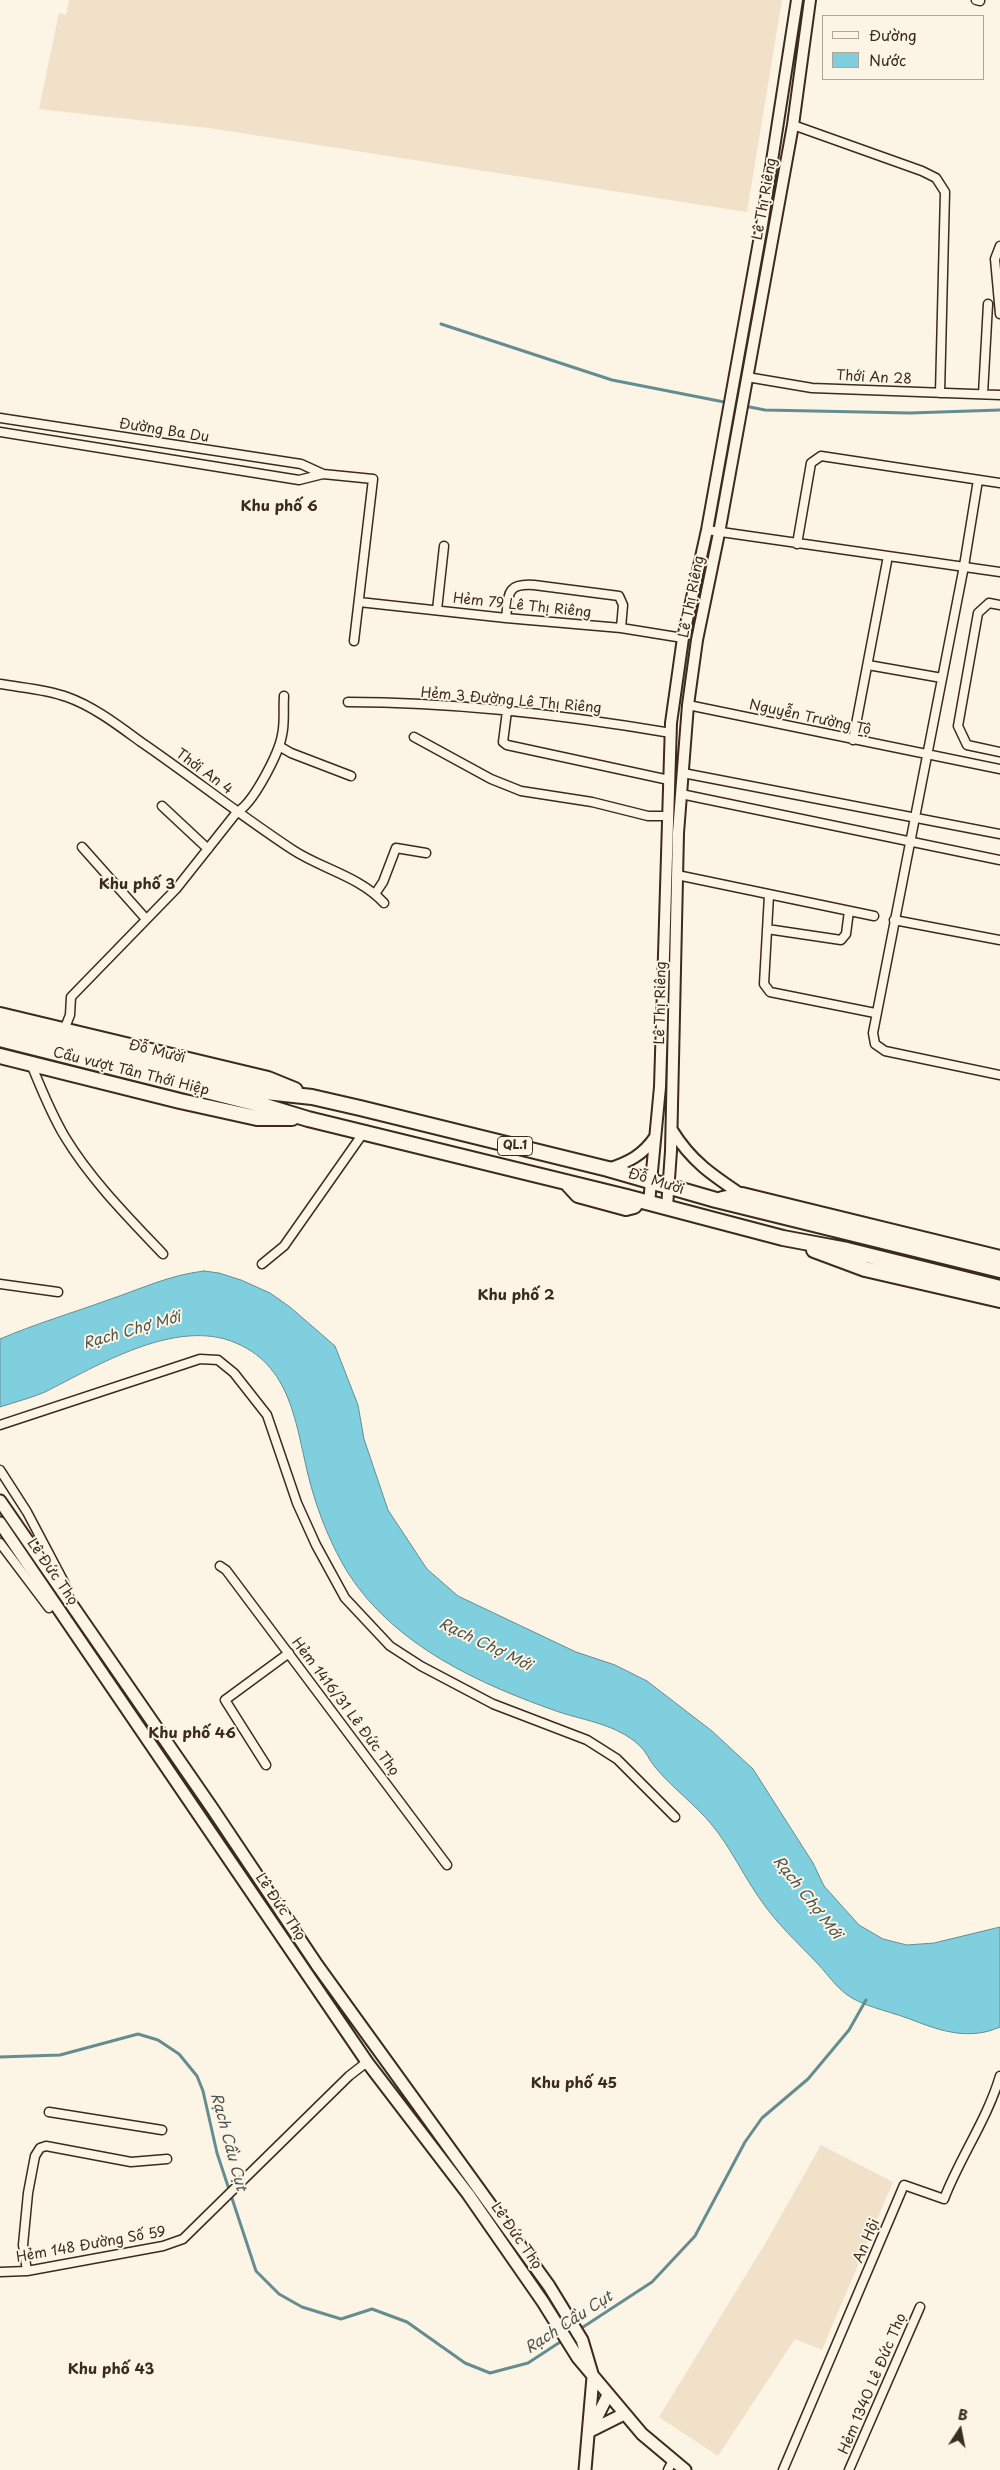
<!DOCTYPE html>
<meta charset="utf-8">
<style>
body{margin:0}
#map{position:relative;width:1000px;height:2470px;overflow:hidden;background:#fcf5e5;font-family:"Playpen Sans",sans-serif}
canvas{display:block}
.legend{position:absolute;left:822px;top:15px;width:162px;height:65px;box-sizing:border-box;background:#fcf5e5;border:1px solid #afa495;margin:0;padding:6px 9px;list-style:none;font-size:15px;color:#3b2a1e}
.legend li{display:flex;align-items:center;gap:10px;height:25px}
.legend b{width:25px;border:1px solid #afa495}
.north{position:absolute;left:935px;top:2405px;width:50px;height:50px;-webkit-text-stroke:4px #fcf5e5;paint-order:stroke;rotate:11deg;font-size:14px;font-weight:700;line-height:20px;text-align:center;color:#3b2a1e}
.north::after{content:'';display:block;margin:auto;width:18px;height:22px;background:#3b2a1e;clip-path:polygon(50% 0,100% 100%,50% 72%,0 100%)}
</style>
<div id="map">
<canvas width="1000" height="2470"></canvas>
<ul class="legend">
<li><b style="height:6px;background:#fcf5e5"></b>Đường</li>
<li><b style="height:14px;background:#80cfde"></b>Nước</li>
</ul>
<div class="north">B</div>
</div>
<script>
const ctx = document.querySelector('canvas').getContext('2d');
ctx.lineJoin = 'round';
function paint(path, color) { ctx.fillStyle = color; ctx.fill(path, 'evenodd'); }
function strokePath(path, color, width, dash) { ctx.strokeStyle = color; ctx.lineWidth = width; ctx.lineCap = dash ? 'butt' : 'round'; ctx.setLineDash(dash || []); ctx.stroke(path); }
function write(font, color, halo, rows, align = 'center') {
  ctx.font = font + ' "Playpen Sans",sans-serif'; ctx.lineWidth = 4; ctx.setLineDash([]); ctx.textBaseline = 'middle'; ctx.strokeStyle = halo; ctx.fillStyle = color; for (const [text, x, y, turn = 0] of rows) {
    ctx.save(); ctx.translate(x, y); ctx.rotate((+turn || 0) * Math.PI / 180); ctx.textAlign = isNaN(turn) ? turn : align; if (halo) ctx.strokeText(text, 0, 0); ctx.fillText(text, 0, 0); ctx.restore();
  }
}
const built = new Path2D(`
 M69 0H782L747 212 209 128 39 109 59 13 66 15Z
 M821 2145 893 2182 822 2350 795 2339 718 2456 659 2417 765 2244Z`);
const water = new Path2D(`
 M204 1271 219 1273 241 1280 270 1293 290 1307 335 1346 358 1405 364 1439 388 1510 427 1569 458 1596 576 1652 615 1665 647 1681 712 1731 753 1769 813 1863 824 1886 859 1925 883 1939 907 1945 934 1943 1000 1927V2027C971 2040 943 2032 915 2021 896 2013 869 2008 852 1998 838 1990 829 1976 818 1964 798 1943 776 1923 760 1899 743 1875 731 1848 712 1825 695 1804 672 1788 655 1767 649 1760 646 1751 639 1745 617 1725 587 1721 559 1712 479 1684 395 1646 348 1573 332 1547 319 1515 311 1486 296 1432 295 1368 236 1343 176 1317 97 1366 45 1392 31 1398 15 1402 0 1407V1339C35 1324 72 1313 108 1300 141 1289 169 1275 204 1271Z`);
const stream = new Path2D(`
 M441 324 612 380 765 410 910 413 1000 410
 M0 2057 60 2055 138 2034 158 2040 179 2054 197 2076 203 2091 217 2153 256 2271 279 2294 302 2307 341 2319 372 2309 407 2322 465 2363 490 2373 528 2363 652 2282 695 2236 745 2142 762 2118 808 2079 849 2030 866 2000`);
const minor = new Path2D(`
 M976 0 980 1
 M793 125 922 171 936 178 945 192 940 393
 M1000 246 995 259 1000 314
 M747 377 812 388 1000 395
 M983 394 988 304
 M0 418 301 464 323 474 373 479 354 641
 M0 432 299 480 323 474
 M978 480 964 566 873 1033 875 1044 885 1051 1000 1075
 M707 530 1000 572
 M797 544 811 463 821 456 1000 483
 M359 602 506 618 621 628 683 638
 M1000 605 989 603 978 613 958 726 967 745 1000 752
 M437 610 444 546
 M506 618C509 595 505 583 534 585L619 596 623 605 621 628
 M868 665 942 678
 M0 684C23 688 45 689 67 697 93 706 119 726 141 742 192 777 241 816 293 850 322 869 359 876 384 903
 M348 702C456 702 565 715 671 733
 M688 705 1000 769
 M507 711 503 742 507 745 669 780
 M414 737 491 779 521 791 592 802 648 816H668
 M853 740 888 556
 M279 746 291 753 351 776
 M683 773 1000 834
 M681 794 1000 860
 M162 806 208 849
 M82 847 146 919
 M677 875 874 916
 M375 894 383 882 396 848 426 853
 M769 895 764 984 770 992 875 1013
 M894 920 1000 940
 M767 929 841 940 846 934 849 911
 M64 1030 70 1015 71 997 176 889 237 812C253 804 279 753 282 735 285 723 283 708 284 696
 M31 1064C41 1088 51 1114 65 1137 91 1180 128 1217 163 1254
 M262 1264 284 1246 364 1132
 M0 1284 58 1292
 M0 1425 200 1359 218 1360 234 1373 267 1415 297 1503 316 1545 345 1598 390 1646 421 1666 493 1704 587 1740 617 1759 675 1817
 M0 1470 27 1512 65 1584 64 1593
 M0 1543 49 1608
 M220 1566 226 1570 447 1865
 M266 1765 225 1700 289 1653
 M49 2112 162 2130
 M27 2271 23 2245 28 2193 35 2156 40 2148 46 2146 131 2162 167 2159
 M0 2272 27 2271 163 2246 183 2239 349 2076 367 2062
 M668 2470 673 2460
 M783 2470 904 2185 944 2199C960 2157 987 2120 1000 2076
 M849 2470 920 2307`);
const tertiary = new Path2D(`
 M672 1130C691 1161 712 1175 742 1195
 M608 1169C629 1162 643 1155 655 1137
 M649 1203 660 1087 671 723 683 638 707 530 762 225 797 0
 M667 1207 671 1151 678 833 688 705 697 640 719 533 793 125 810 0`);
const secondary = new Path2D(`
 M0 1501 212 1808 317 1965 549 2286 582 2340 593 2377 585 2470
 M0 1523 367 2062 468 2194 543 2302 578 2358 642 2434 685 2470
 M593 2425 608 2395
 M590 2431 624 2414`);
const trunk = new Path2D(`
 M0 1015 268 1079 295 1090
 M0 1027 266 1092 312 1097 360 1108 608 1169 716 1200 1000 1270
 M0 1039 262 1105 308 1119 627 1197 783 1238 847 1250 1000 1288
 M0 1056 180 1101 257 1118H292
 M566 1182 578 1195 626 1208 634 1206 638 1200
 M722 1199 742 1195 1000 1258
 M814 1250 865 1269 1000 1300`);
const shields = [
 [515,1146,35]
];
const shieldNames = [
 ["QL.1",515,1146]
];
const streetNames = [
 ["Lê Thị Riêng",765,199,-80],
 ["Thới An 28",874,378,3],
 ["Đường Ba Du",164,431,9],
 ["Lê Thị Riêng",692,597,-79],
 ["Hẻm 79 Lê Thị Riêng",522,606,6],
 ["Hẻm 3 Đường Lê Thị Riêng",511,701,5],
 ["Nguyễn Trường Tộ",810,718,12],
 ["Thới An 4",204,772,36],
 ["Lê Thị Riêng",661,1003,-89],
 ["Đỗ Mười",157,1052,14],
 ["Cầu vượt Tân Thới Hiệp",131,1072,14],
 ["Đỗ Mười",656,1182,17],
 ["Lê Đức Thọ",52,1572,55],
 ["Hẻm 1416/31 Lê Đức Thọ",345,1707,53],
 ["Lê Đức Thọ",280,1907,56],
 ["Lê Đức Thọ",516,2236,55],
 ["An Hội",867,2241,-67],
 ["Hẻm 148 Đường Số 59",91,2245,-10],
 ["Hẻm 1340 Lê Đức Thọ",873,2384,-67]
];
const neighbourhoodNames = [
 ["Khu phố 6",279,507],
 ["Khu phố 3",137,885],
 ["Khu phố 2",516,1296],
 ["Khu phố 46",192,1734],
 ["Khu phố 45",574,2084],
 ["Khu phố 43",111,2370]
];
const waterNames = [
 ["Rạch Chợ Mới",132,1331,-16],
 ["Rạch Chợ Mới",485,1645,26],
 ["Rạch Chợ Mới",807,1898,52],
 ["Rạch Cầu Cụt",228,2142,75],
 ["Rạch Cầu Cụt",569,2323,-33]
];
paint(built, '#f0e1c8');
paint(water, '#80cfde');
strokePath(water, '#648d91', 1);
strokePath(stream, '#648d91', 3);
strokePath(minor, '#3b2a1e', 11);
strokePath(tertiary, '#3b2a1e', 14);
strokePath(secondary, '#3b2a1e', 15);
strokePath(trunk, '#3b2a1e', 18);
strokePath(minor, '#fcf5e5', 8);
strokePath(tertiary, '#fcf5e5', 10);
strokePath(secondary, '#fcf5e5', 11);
strokePath(trunk, '#fcf5e5', 14);
for (const [x, y, w] of shields) { const box = new Path2D(); box.roundRect(x - w / 2, y - 9.5, w, 19, 4); ctx.fillStyle = '#fcf5e5'; ctx.fill(box); strokePath(box, '#3b2a1e', 1); }
write('bold 12px', '#3b2a1e', null, shieldNames);
write('14px', '#3b2a1e', '#fcf5e5', streetNames);
write('bold 15px', '#3b2a1e', '#fcf5e5', neighbourhoodNames);
write('italic 15px', '#4c534e', '#fcf5e5', waterNames);
</script>
